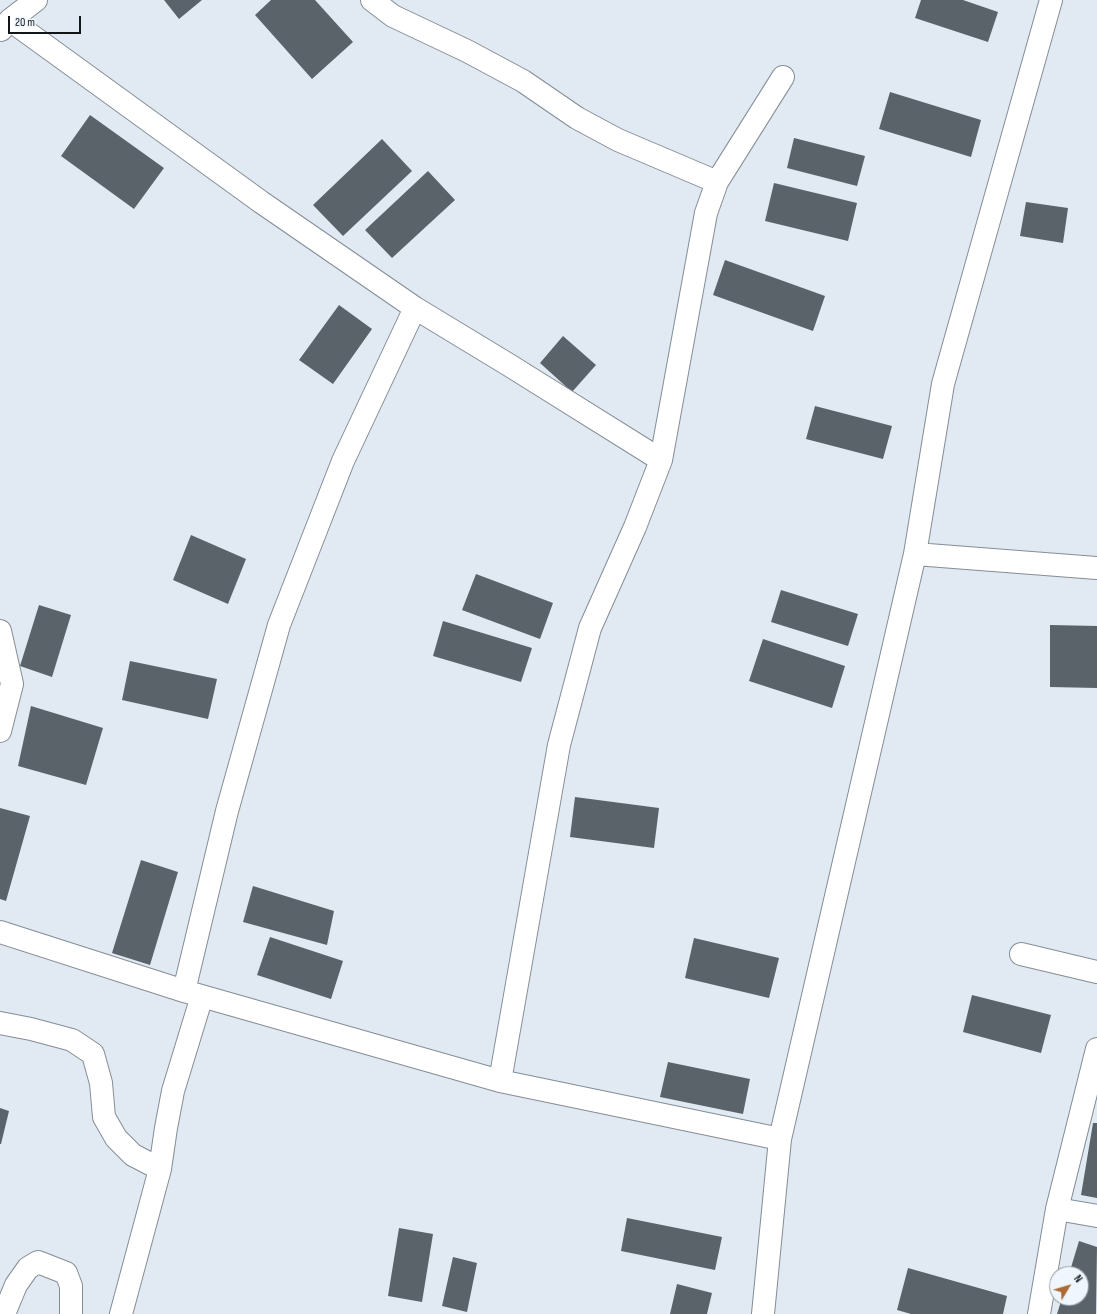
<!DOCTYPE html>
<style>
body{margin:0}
#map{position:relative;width:1097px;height:1314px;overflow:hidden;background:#e1e9f2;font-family:"Sofia Sans Condensed",sans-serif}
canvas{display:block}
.north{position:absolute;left:1049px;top:1266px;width:40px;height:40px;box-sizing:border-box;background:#eff6fe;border:1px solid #979ca2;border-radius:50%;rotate:52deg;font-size:11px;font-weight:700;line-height:16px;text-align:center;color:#121518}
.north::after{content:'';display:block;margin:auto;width:14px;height:18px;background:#ab6a34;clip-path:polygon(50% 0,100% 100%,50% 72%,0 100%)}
.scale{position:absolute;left:8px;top:16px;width:73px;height:18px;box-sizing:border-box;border:2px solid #121518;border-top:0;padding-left:5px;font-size:12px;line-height:14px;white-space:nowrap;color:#121518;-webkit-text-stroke:3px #eff6fe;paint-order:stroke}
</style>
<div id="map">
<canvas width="1097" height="1314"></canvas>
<div class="north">N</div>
<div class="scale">20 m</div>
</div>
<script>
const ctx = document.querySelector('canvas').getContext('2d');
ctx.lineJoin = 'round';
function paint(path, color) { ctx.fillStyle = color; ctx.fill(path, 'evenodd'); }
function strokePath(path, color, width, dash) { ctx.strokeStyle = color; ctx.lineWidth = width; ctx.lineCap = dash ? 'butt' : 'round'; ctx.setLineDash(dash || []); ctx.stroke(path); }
const building = new Path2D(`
 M164 0H202L179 19Z
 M271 0H315L353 42 312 79 255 15Z
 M921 0H963L998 12 988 42 915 18Z
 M890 92 981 120 971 157 879 129Z
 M90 115 164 168 134 209 61 156Z
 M794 138 865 156 857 186 787 168Z
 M382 139 412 171 343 236 313 205Z
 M428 171 455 200 392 258 365 230Z
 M774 183 857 203 848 241 765 221Z
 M1026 202 1068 208 1063 243 1020 236Z
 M725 260 825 296 813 331 713 295Z
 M339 305 372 329 333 384 299 360Z
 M563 336 596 365 572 392 540 363Z
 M815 406 892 426 883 459 806 439Z
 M191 535 246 559 228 604 173 580Z
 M476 574 553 603 540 639 462 610Z
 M781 590 858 614 848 646 771 622Z
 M39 605 71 615 52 677 20 666Z
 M443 621 532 648 521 682 433 656Z
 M1050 625 1097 626V688L1050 687Z
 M763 639 845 666 832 708 749 681Z
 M130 661 217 679 208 719 122 700Z
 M31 706 103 728 86 785 18 766Z
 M575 797 659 808 654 848 570 837Z
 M0 808 30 816 6 901 0 899Z
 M141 860 178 872 150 965 112 953Z
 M253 886 334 911 327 945 243 922Z
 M270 937 343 961 331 999 257 975Z
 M694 938 779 958 769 998 685 978Z
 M972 995 1051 1015 1041 1053 963 1032Z
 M668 1062 750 1079 743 1114 660 1097Z
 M0 1108 9 1111 1 1144H0Z
 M1093 1123H1097V1198L1081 1195Z
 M627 1218 722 1237 715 1270 621 1251Z
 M399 1228 433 1234 422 1302 388 1296Z
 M1079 1241 1097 1247 1096 1314H1057L1062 1298H1081V1274H1069Z
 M453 1257 477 1263 467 1312 442 1306Z
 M908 1268 1007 1296 1003 1314H911L897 1310Z
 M677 1284 712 1293 707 1314H670Z`);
const minor = new Path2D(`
 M372 0 393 16 467 51 523 81 577 118 618 140 717 182
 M10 20 261 202 415 308 343 461 279 625 227 811 184 991
 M1 30 10 20 36 0
 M415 308 509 365 661 460
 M915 554 1097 568
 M0 631 12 684 0 731
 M0 932 184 991 500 1081 780 1139
 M1021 954 1097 972
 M0 1023 31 1029 72 1040 93 1054 101 1083 104 1117 116 1138 133 1155 160 1169
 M500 1081 559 745 590 628 635 527 661 460 706 213 717 182 783 77
 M1057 1209 1097 1216
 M4 1314 16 1285 28 1268 38 1262 66 1273 71 1286V1314
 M121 1314 160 1169 166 1128 173 1091 202 996
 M763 1314 780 1139 915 554 943 384 1051 0
 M1039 1314 1057 1209 1097 1049`);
paint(building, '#5b636a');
strokePath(minor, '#858d95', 24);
strokePath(minor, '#fff', 22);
</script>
